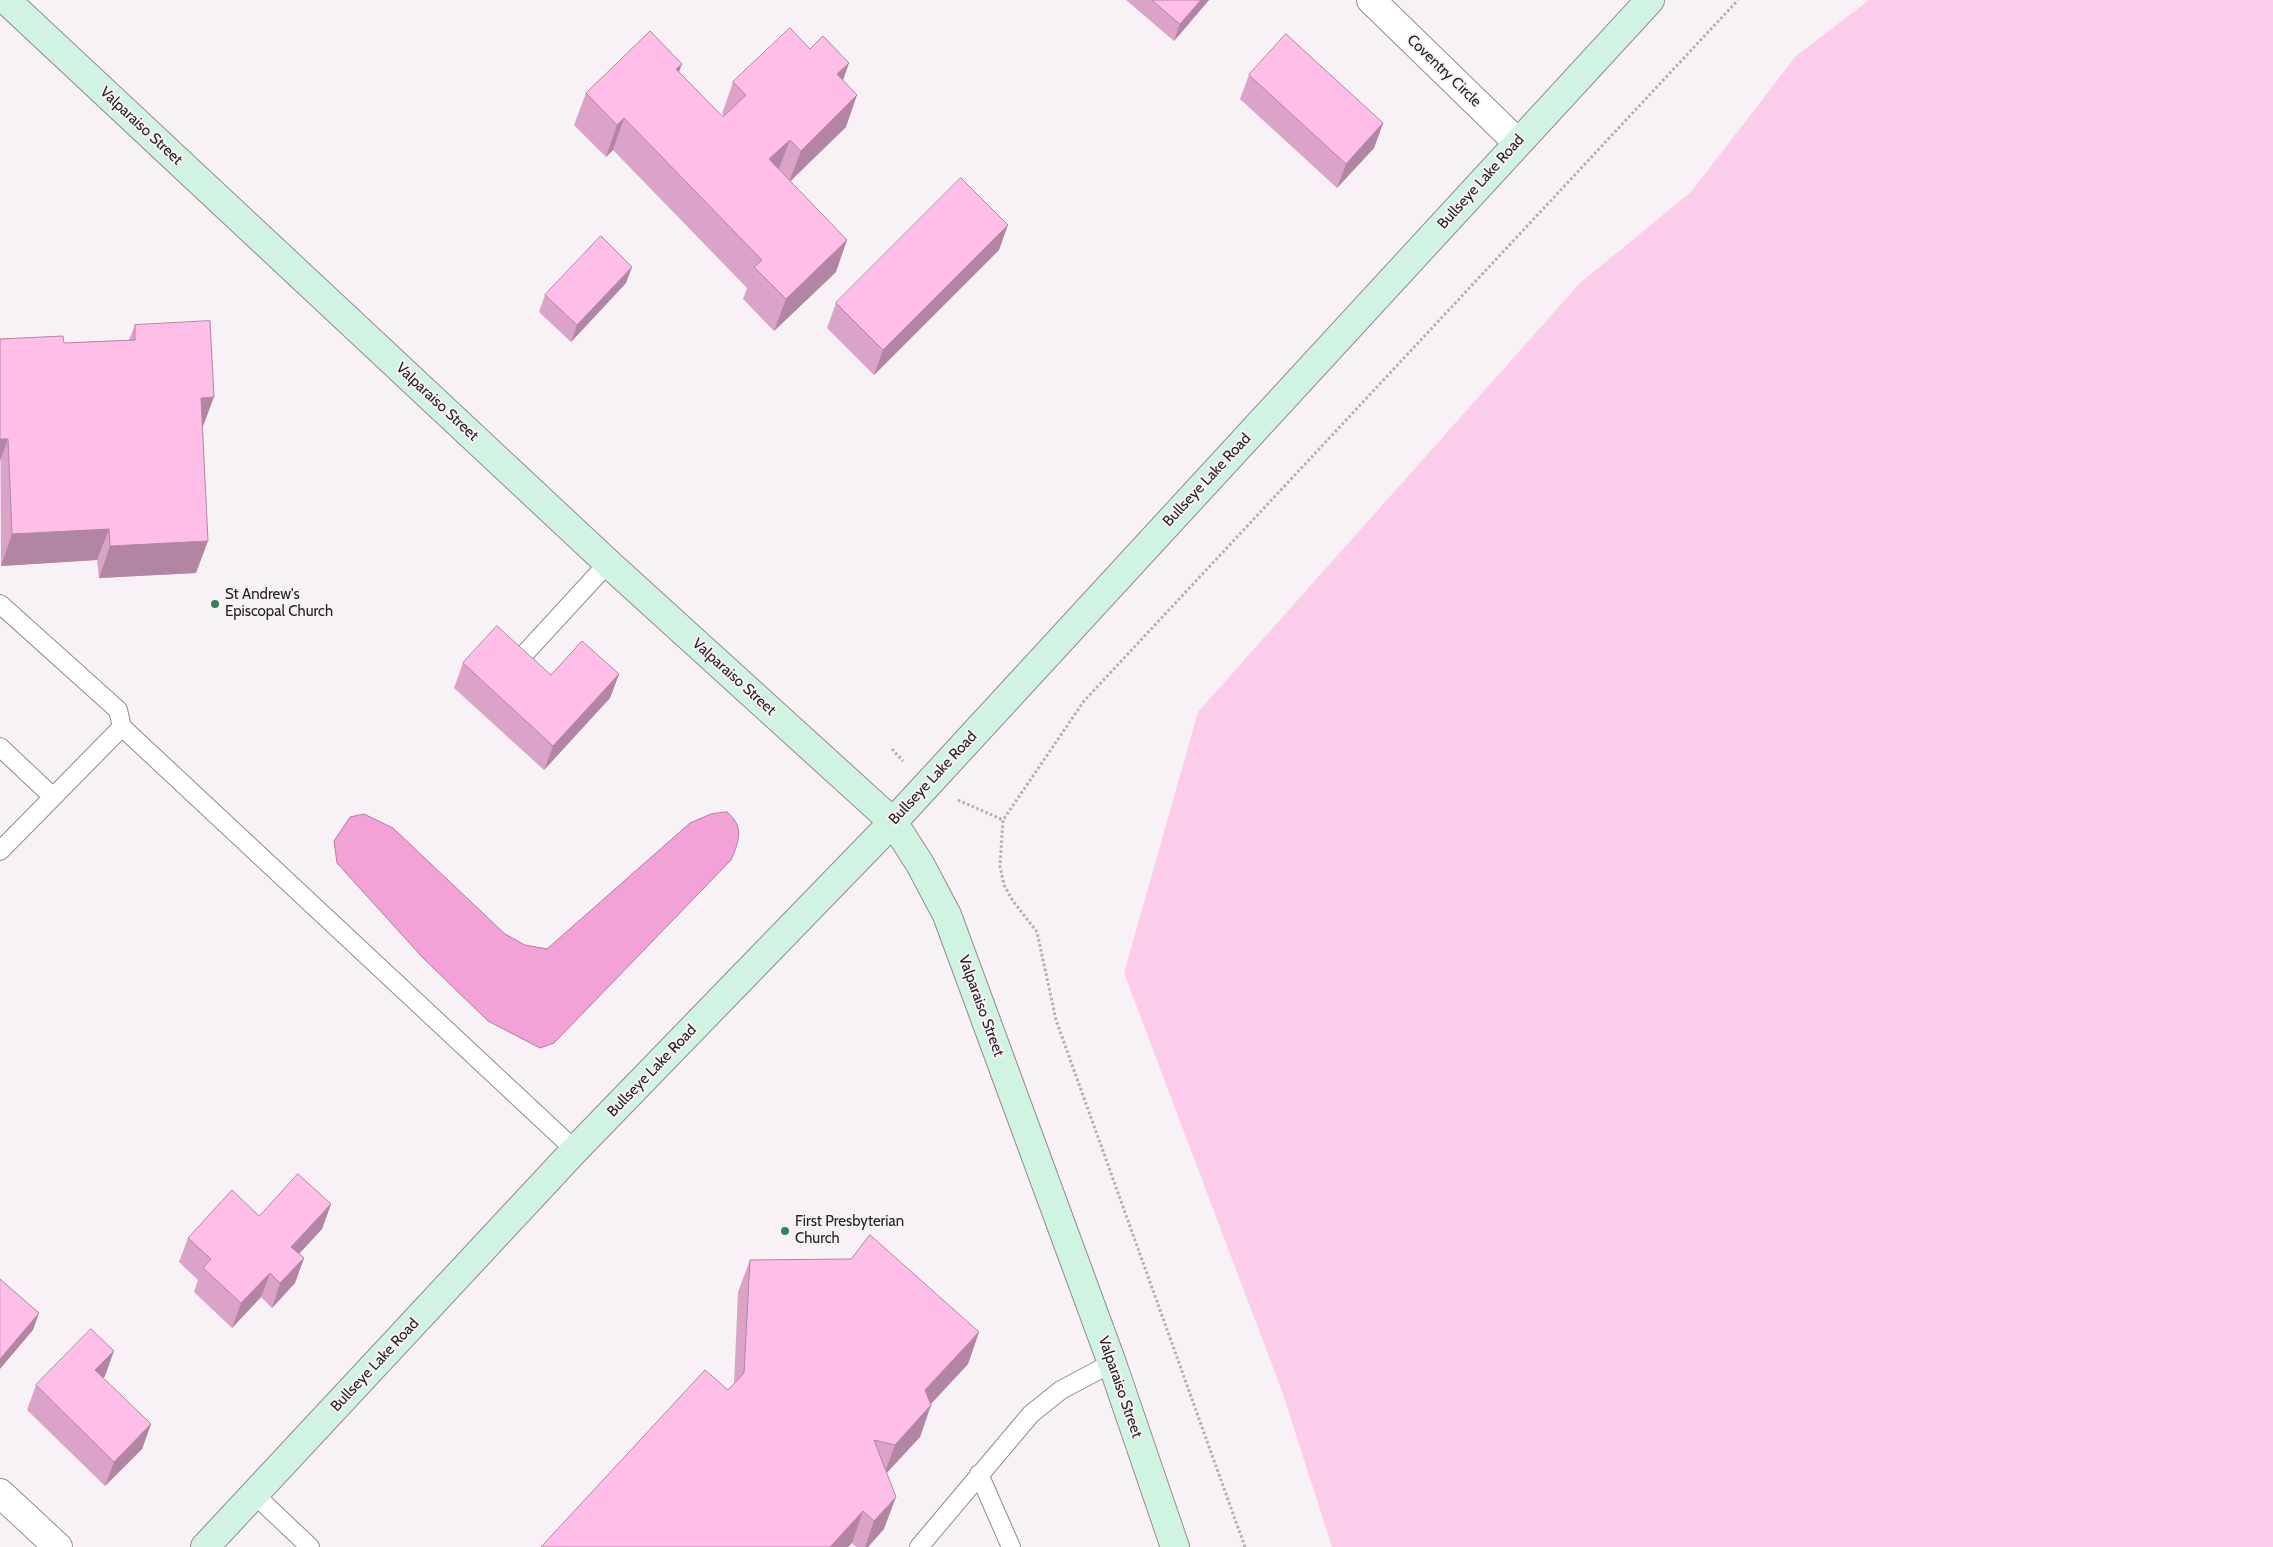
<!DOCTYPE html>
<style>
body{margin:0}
canvas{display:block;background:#f8f1f5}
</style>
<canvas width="2273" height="1547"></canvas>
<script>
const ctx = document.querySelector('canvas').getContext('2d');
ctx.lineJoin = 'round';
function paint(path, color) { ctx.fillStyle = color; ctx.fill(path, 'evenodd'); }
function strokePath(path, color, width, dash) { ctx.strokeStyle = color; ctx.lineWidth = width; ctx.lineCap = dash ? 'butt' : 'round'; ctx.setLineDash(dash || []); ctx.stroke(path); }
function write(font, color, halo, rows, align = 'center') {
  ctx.font = font + ' Cabin,sans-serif'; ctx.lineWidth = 4; ctx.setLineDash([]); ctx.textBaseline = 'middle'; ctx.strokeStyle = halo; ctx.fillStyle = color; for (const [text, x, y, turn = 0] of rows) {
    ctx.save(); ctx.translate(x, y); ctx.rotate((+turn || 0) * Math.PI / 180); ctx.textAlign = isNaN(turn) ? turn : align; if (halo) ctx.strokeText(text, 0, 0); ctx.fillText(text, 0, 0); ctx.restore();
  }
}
const green = new Path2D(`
 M1869 0H2273V1547H1332L1283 1394 1124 973 1198 712 1580 283 1691 192 1796 56Z`);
const water = new Path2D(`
 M727 812C745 827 739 841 731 860L554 1043 540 1048 488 1021 423 958 337 863 334 841 350 817 364 814 393 828 505 934 525 945 547 949 690 823 711 814Z`);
const path = new Path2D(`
 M892 749 903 761
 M958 800 1003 820
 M1245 1547 1056 1020 1037 932 1013 901 1004 885 1000 866 1003 820 1084 701 1738 0`);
const lane = new Path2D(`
 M0 604 118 710 122 727 575 1150
 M518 661 608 563
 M0 747 53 797
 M0 851 122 727
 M979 1474 1011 1547
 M254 1494 310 1547
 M919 1547 1031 1414 1061 1390 1112 1363`);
const street = new Path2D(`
 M1371 0 1517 142
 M0 1493 58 1547`);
const secondary = new Path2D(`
 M6 0 608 563 893 822 920 864 947 915 1112 1363 1175 1547
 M205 1547 575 1150 893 822 1650 0`);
const wall = new Path2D(`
 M1126 0H1209L1174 41Z
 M810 49 843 80 846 127 791 181 836 272 774 331 743 299 747 288 613 150 606 157 574 125 586 93 679 72 723 117 724 116 722 114 733 82Z
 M1249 75 1383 123 1374 148 1337 188 1240 99Z
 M999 250 874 375 827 328 836 303Z
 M626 283 571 342 539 312 545 295Z
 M135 325 203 428 196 573 99 578 97 560 1 566 0 339 64 343 129 340Z
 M463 663 551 675 619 674 610 698 544 770 454 688Z
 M331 1204 322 1229 299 1254 304 1258 295 1283 272 1308 261 1297 232 1328 194 1292 198 1280 179 1262 188 1238 259 1216Z
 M750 1260 979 1332 968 1364 931 1404V1405L920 1437 886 1473 884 1529 868 1547H856L852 1543 848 1547H541L728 1390 734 1384 738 1292Z
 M105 1376 103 1378 151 1424 142 1449 105 1486 27 1410 36 1385Z`);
const shadedWall = new Path2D(`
 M1201 0H1209L1174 41 1180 24Z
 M849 63 838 95 837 74Z
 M682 64 670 96 676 69Z
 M857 95 846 127 789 182 801 151Z
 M624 118 613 150 606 157 617 125Z
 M1383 123 1374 148 1337 188 1346 164Z
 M790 140 778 171 769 159Z
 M1008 225 999 250 874 375 883 350Z
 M847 240 836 272 774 331 786 299Z
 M632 267 626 283 571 342 577 325Z
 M214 397 202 429 201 398Z
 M0 439H8L0 461Z
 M109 529 97 560 1 566 12 534Z
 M208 541 196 573 99 578 110 546Z
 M619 674 610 698 544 770 553 746Z
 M331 1204 322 1229 282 1272 291 1247Z
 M304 1258 295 1283 272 1308 280 1283Z
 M270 1273 261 1297 232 1328 241 1303Z
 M39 1313 33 1330 0 1369V1359Z
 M979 1332 968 1364 914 1422 925 1390Z
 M114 1351 105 1376 86 1394 95 1370Z
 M931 1405 920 1437 883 1477 895 1445Z
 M151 1424 142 1449 105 1486 114 1462Z
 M896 1497 884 1529 868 1547H865L874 1521Z
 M863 1511 852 1543 848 1547H830Z`);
const building = new Path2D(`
 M1152 0H1201L1180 24Z
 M790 28 810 49 823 36 849 63 837 74 857 95 801 151 790 140 769 159 847 240 786 299 754 267 762 260 624 118 617 125 586 93 650 31 682 64 676 69 723 117 746 95 733 82Z
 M1286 34 1383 123 1346 164 1249 75Z
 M961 178 1008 225 883 350 836 303Z
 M601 236 632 267 577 325 545 295Z
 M210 321 214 397 201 398 208 541 110 546 109 529 12 534 8 439H0V339L63 336 64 343 135 340V325Z
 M497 626 551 675 582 641 619 674 553 746 463 663Z
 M298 1174 331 1204 291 1247 304 1258 280 1283 270 1273 241 1303 203 1268 211 1259 188 1238 232 1190 259 1216Z
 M870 1235 979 1332 925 1390 931 1405 895 1445 874 1440 896 1497 874 1521 863 1511 830 1547H541L705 1370 728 1390 744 1373 750 1260 851 1259Z
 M0 1279 39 1313 0 1359Z
 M91 1329 114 1351 95 1370 151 1424 114 1462 36 1385Z`);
const markers = [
 [215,604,5,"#2d855a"],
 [785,1231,5,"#2d855a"]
];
const streetNames = [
 ["Coventry Circle",1444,71,44],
 ["Valparaiso Street",141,126,43],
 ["Bullseye Lake Road",1481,182,-48],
 ["Valparaiso Street",437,402,43],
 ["Bullseye Lake Road",1207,480,-47],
 ["Valparaiso Street",734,677,42],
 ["Bullseye Lake Road",933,778,-47],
 ["Valparaiso Street",981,1006,70],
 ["Bullseye Lake Road",652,1071,-46],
 ["Bullseye Lake Road",375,1365,-47],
 ["Valparaiso Street",1120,1387,71]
];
const poiNames = [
 ["St Andrew's",225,595],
 ["Episcopal Church",225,612],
 ["First Presbyterian",795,1222],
 ["Church",795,1239]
];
paint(green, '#fbcdea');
paint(water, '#f2a2d6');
strokePath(water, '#b47ca1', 1);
strokePath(lane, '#938d91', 20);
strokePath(street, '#938d91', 30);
strokePath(secondary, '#938d91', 30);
strokePath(path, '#b4aeb1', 3, [2.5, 2.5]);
strokePath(lane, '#fff', 18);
strokePath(street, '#fff', 28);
strokePath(secondary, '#d1f4e2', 28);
paint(wall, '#dba3c7');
paint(shadedWall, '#b285a2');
paint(building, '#ffbee7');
strokePath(building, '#b285a2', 1);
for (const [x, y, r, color] of markers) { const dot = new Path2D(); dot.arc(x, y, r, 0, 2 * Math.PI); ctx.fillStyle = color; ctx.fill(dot); strokePath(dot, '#f8f1f5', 2); }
write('15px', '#252324', '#f8f1f5', streetNames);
write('15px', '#252324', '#f8f1f5', poiNames, 'left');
</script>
